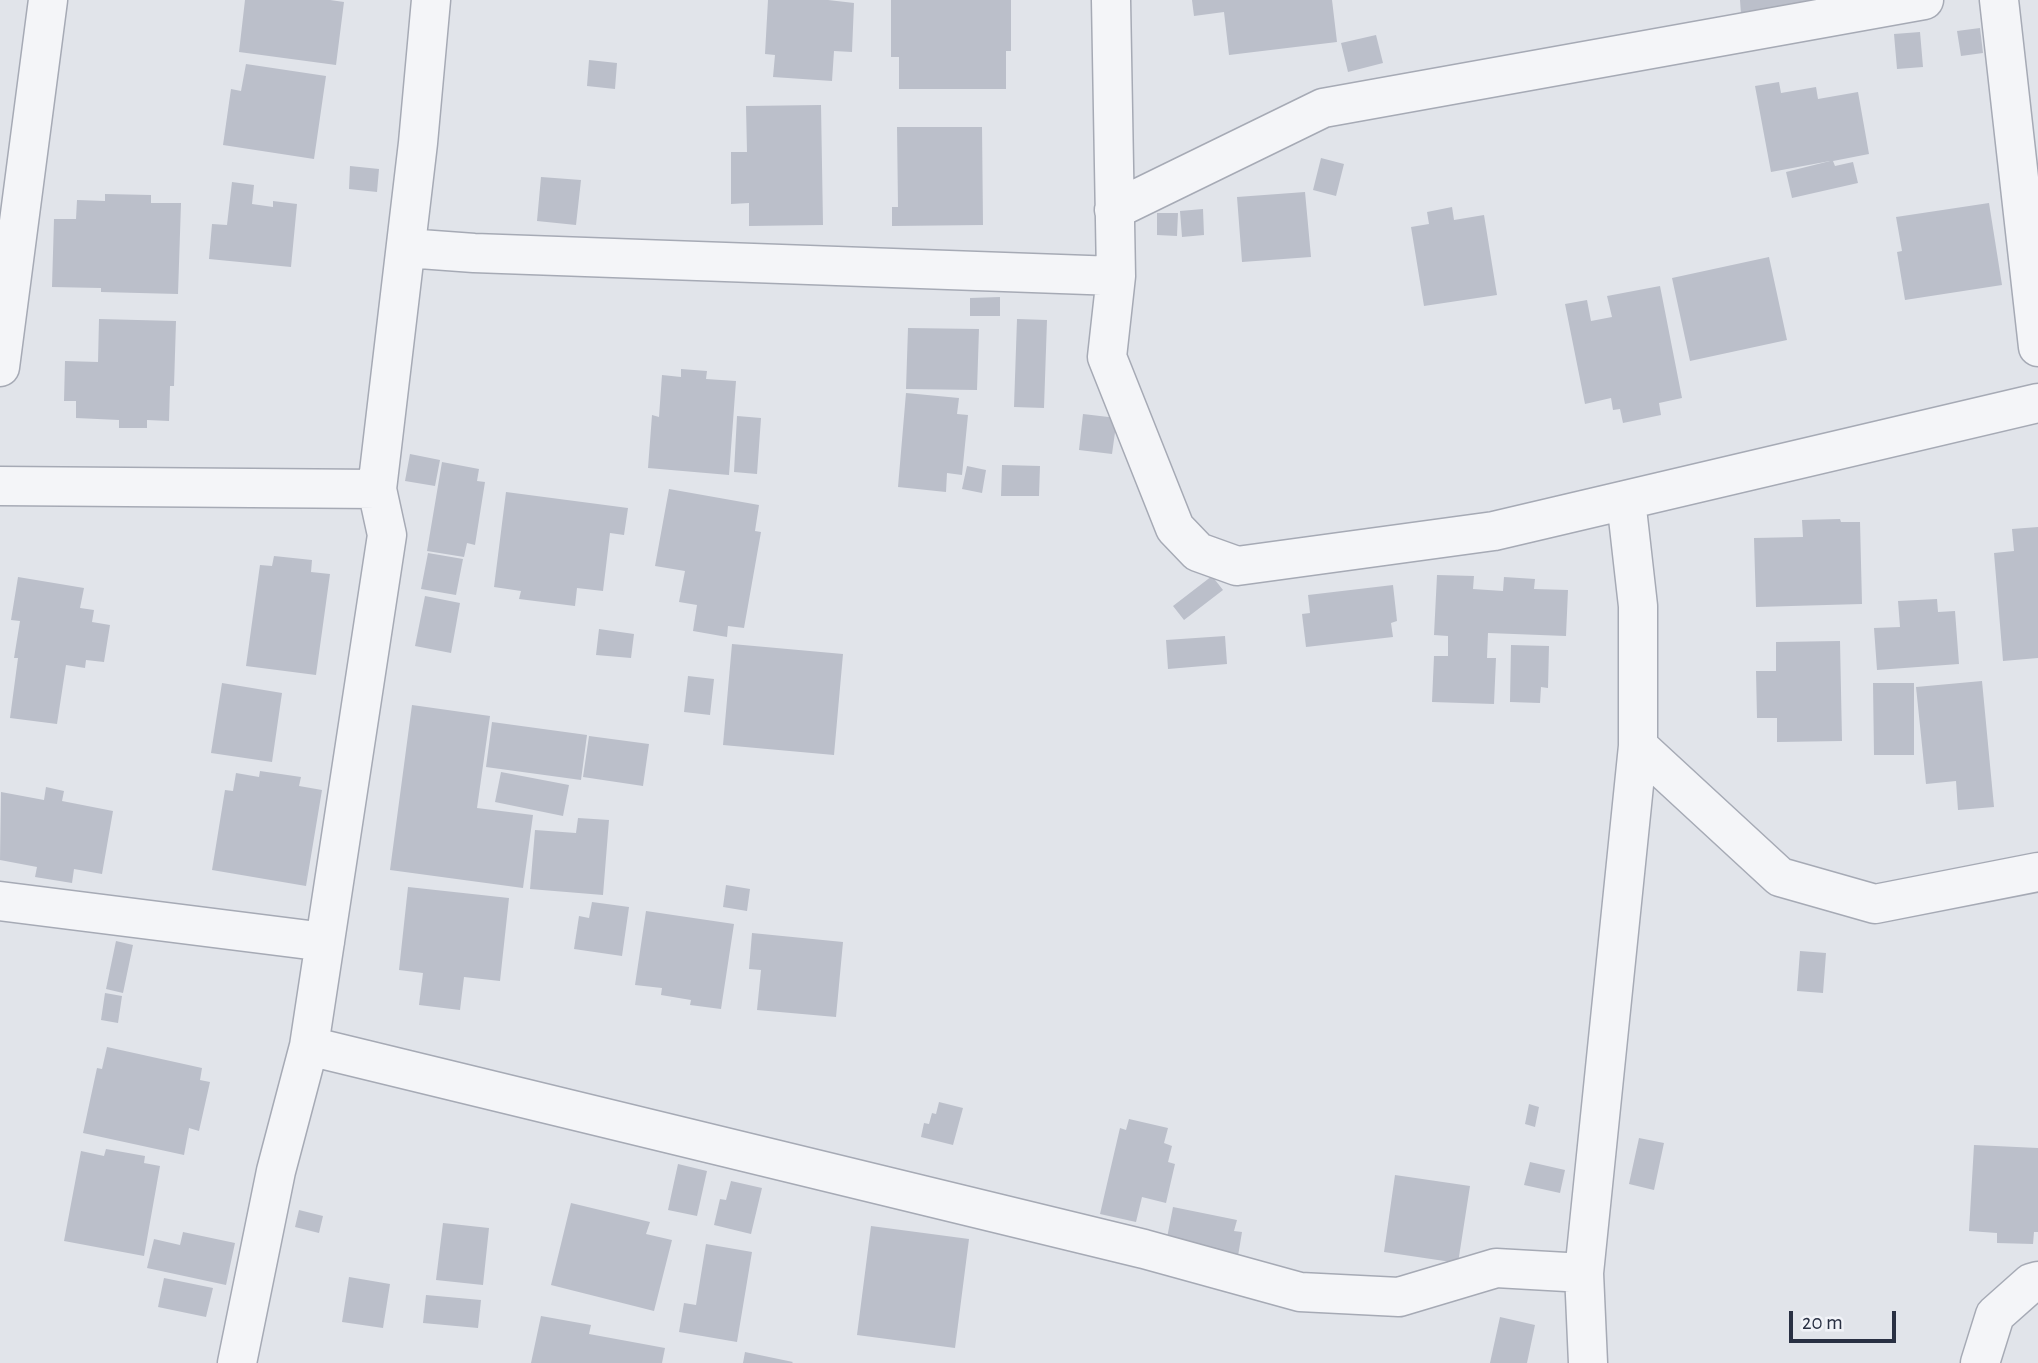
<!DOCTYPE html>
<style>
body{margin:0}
#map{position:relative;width:2038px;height:1363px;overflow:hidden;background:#e1e4ea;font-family:"Alegreya Sans",sans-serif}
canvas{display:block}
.scale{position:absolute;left:1789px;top:1311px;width:107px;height:32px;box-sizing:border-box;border:4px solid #293043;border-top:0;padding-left:9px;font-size:21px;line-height:24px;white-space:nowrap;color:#293043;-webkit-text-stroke:5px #f1f3f8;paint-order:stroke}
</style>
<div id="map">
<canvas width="2038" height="1363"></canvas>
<div class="scale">20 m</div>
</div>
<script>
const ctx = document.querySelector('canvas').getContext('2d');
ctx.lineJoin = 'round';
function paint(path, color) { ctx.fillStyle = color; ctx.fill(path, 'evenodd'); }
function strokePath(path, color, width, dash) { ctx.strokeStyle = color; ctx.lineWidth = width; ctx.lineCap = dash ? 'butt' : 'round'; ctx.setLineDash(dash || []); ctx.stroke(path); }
const building = new Path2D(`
 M245 0H330L344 2 336 65 239 52Z
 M768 0H828L854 3 852 52 834 51 832 81 773 77 775 55 765 54Z
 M891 0H1011V51H1006V89H899V57H891Z
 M1192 0H1332L1337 42 1229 55 1224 12 1194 16Z
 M1740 0H1840L1741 14Z
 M1980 28 1983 53 1961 56 1957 31Z
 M1920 32 1923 67 1897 69 1894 34Z
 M1376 35 1383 63 1348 72 1341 43Z
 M589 60 617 63 615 89 587 86Z
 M246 64 326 76 314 159 223 145 231 89 241 91Z
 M1779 82 1781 93 1816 87 1818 99 1858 92 1869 154 1833 161 1835 166 1853 162 1858 183 1792 198 1786 172 1830 161 1771 172 1755 86Z
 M821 105 823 225 749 226V203L731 204V152H747L746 106Z
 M897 127H982L983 225 892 226V207H898Z
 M1321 158 1344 164 1336 196 1313 190Z
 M350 166 379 169 377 192 349 189Z
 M541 177 581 180 576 225 537 221Z
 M232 182 254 185 252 204 273 207V201L297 204 291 267 209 259 212 224 227 225Z
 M1305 192 1311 257 1242 262 1237 197Z
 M105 194 151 195V203H181L178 294 101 292V288L52 287 54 219H76L77 200 105 201Z
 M1989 203 2002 285 1905 300 1897 252 1902 251 1896 217Z
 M1452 207 1454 220 1484 215 1497 295 1424 306 1411 227 1429 224 1427 212Z
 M1203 209 1204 235 1182 237 1180 211Z
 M1157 213H1178L1177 236 1157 235Z
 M1769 257 1787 340 1690 361 1672 278Z
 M1660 286 1682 398 1659 403 1661 415 1623 423 1620 409 1613 410 1611 398 1585 404 1565 304 1587 300 1591 321 1612 317 1607 296Z
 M1000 297V316H970V298Z
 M99 319 176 321 174 386H170L169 421 147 420V428H119V420L76 418V401H64L65 361 98 362Z
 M1017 319 1047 320 1044 408 1014 407Z
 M908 328 979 329 977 390 906 389Z
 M681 369 707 371 706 379 736 381 729 475 648 468 652 415 659 417 662 375 681 377Z
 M906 393 959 398 957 414 968 415 962 475 947 473 946 492 898 487Z
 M1083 414 1117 418 1112 454 1079 450Z
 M737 416 761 418 757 474 734 472Z
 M410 454 440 460 435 486 405 481Z
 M442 462 479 469 477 481 485 482 475 545 467 543 464 557 427 551Z
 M1002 465 1040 466 1039 496H1001Z
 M967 466 986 470 982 493 962 489Z
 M669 489 759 505 755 531 761 532 744 628 728 626 727 637 693 631 697 605 679 602 685 571 655 566Z
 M506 492 628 508 624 535 610 533 603 591 577 588 575 606 519 599 521 591 494 587Z
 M1840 519 1841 522H1860L1862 604 1756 607 1754 538 1803 537 1802 520Z
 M2038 527V658L2003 661 1994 553 2014 551 2012 529Z
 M428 553 463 559 456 595 421 589Z
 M274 556 312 560 311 572 330 574 316 675 246 666 260 565 272 566Z
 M1437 575 1474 576 1473 589 1503 591 1504 577 1535 579 1534 589 1568 590 1566 636 1488 633 1487 658H1496L1494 704 1432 702 1434 656H1448V636L1434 635Z
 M1212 576 1223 590 1184 620 1173 606Z
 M18 577 84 588 80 608 94 610 92 622 110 625 104 662 86 660 85 668 66 665 57 724 10 718 18 658H14L20 621 11 620Z
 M1393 585 1397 621 1391 623 1393 637 1306 647 1302 614 1310 613 1308 595Z
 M425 596 460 603 451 653 415 646Z
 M1937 599 1938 612 1955 611 1959 664 1877 670 1874 628 1900 627 1898 601Z
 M599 629 634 634 631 658 596 655Z
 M1225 636 1227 664 1168 669 1166 640Z
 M1840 641 1842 741 1777 742V718H1757L1756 671H1776V642Z
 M732 644 843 654 834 755 723 745Z
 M1511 645 1549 646 1548 688 1541 687 1540 703 1510 702Z
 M688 676 714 679 710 715 684 712Z
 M1982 681 1994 807 1958 810 1956 781 1926 784 1916 687Z
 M222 683 282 693 272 762 211 753Z
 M1873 683H1914V755H1874Z
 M412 705 490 716 477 808 533 815 523 888 390 870Z
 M492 722 587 735 581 780 486 767Z
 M589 736 649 744 643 786 583 777Z
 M260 771 301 777 299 786 322 790 306 886 212 870 225 790 233 791 236 773 259 777Z
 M501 772 569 785 563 816 495 802Z
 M46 787 64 791 62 801 113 811 102 874 74 869 72 883 35 877 37 867 0 860 1 792 44 800Z
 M578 818 609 820 603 895 530 889 535 830 576 833Z
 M726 885 750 889 747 911 723 907Z
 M408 887 509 898 500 981 464 977 460 1010 419 1005 423 973 399 970Z
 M592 902 629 907 622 956 574 949 579 916 589 918Z
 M646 911 734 924 721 1009 690 1005 691 1000 661 995 662 988 635 985Z
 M752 933 843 942 836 1017 757 1010 761 970 749 969Z
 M116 941 133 945 123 993 106 989Z
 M1800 951 1826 953 1823 993 1797 991Z
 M105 993 122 996 118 1023 101 1020Z
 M107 1047 202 1068 200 1080 210 1082 199 1131 189 1128 184 1155 83 1133 97 1068 102 1069Z
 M939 1102 963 1108 953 1145 921 1137 924 1123 929 1124 932 1113 936 1114Z
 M1529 1104 1539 1107 1535 1127 1525 1124Z
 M1129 1119 1168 1128 1164 1143 1172 1146 1168 1162 1175 1164 1166 1203 1142 1197 1136 1222 1100 1214 1120 1128 1126 1130Z
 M1639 1138 1664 1143 1654 1190 1629 1184Z
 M1974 1145 2038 1148V1232H2034L2033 1244 1997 1243V1233L1969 1231Z
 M106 1149 145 1156 144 1163 160 1166 144 1256 64 1241 81 1151 104 1156Z
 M1530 1162 1565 1170 1560 1193 1524 1185Z
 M678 1164 707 1171 697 1216 668 1210Z
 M1395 1175 1470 1186 1458 1263 1384 1252Z
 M731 1181 762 1188 751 1234 714 1225 720 1199 726 1200Z
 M571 1203 650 1222 646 1234 672 1240 654 1311 551 1285Z
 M1173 1207 1237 1220 1234 1231 1242 1232 1237 1262 1165 1248Z
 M299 1210 323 1216 319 1233 295 1227Z
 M443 1223 489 1228 483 1285 436 1280Z
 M871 1226 969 1239 955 1348 857 1335Z
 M183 1232 235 1243 226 1285 147 1268 154 1239 180 1245Z
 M706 1244 752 1252 737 1342 679 1332 684 1303 696 1305Z
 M349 1277 390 1284 383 1328 342 1322Z
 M164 1278 213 1288 206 1317 158 1307Z
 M426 1295 481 1300 478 1328 423 1323Z
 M541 1316 591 1325 589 1334 665 1348 662 1363H531Z
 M1500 1317 1535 1325 1527 1363H1490Z
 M745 1352 793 1362 792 1363H743Z`);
const minor = new Path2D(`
 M1111 0 1116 276 1107 357 1175 528 1198 552 1237 566 1494 531 2038 403
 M1999 0 2038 347
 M1114 210 1323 108 1924 0
 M406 248 474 253 1116 276
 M0 367 48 0
 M0 486 377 489
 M1638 746 1780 877 1875 904 2038 872
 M0 901 325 942
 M309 1046 1144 1249 1300 1292 1399 1297 1496 1268 1584 1273
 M237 1363 276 1171 309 1046 387 535 377 489 418 143 431 0
 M1588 1363 1584 1273 1638 746V606L1626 500
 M1980 1363 1995 1315 2031 1283 2038 1281`);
paint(building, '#bbbfca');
strokePath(minor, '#a6aab5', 41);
strokePath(minor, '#f4f5f8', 38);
</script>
